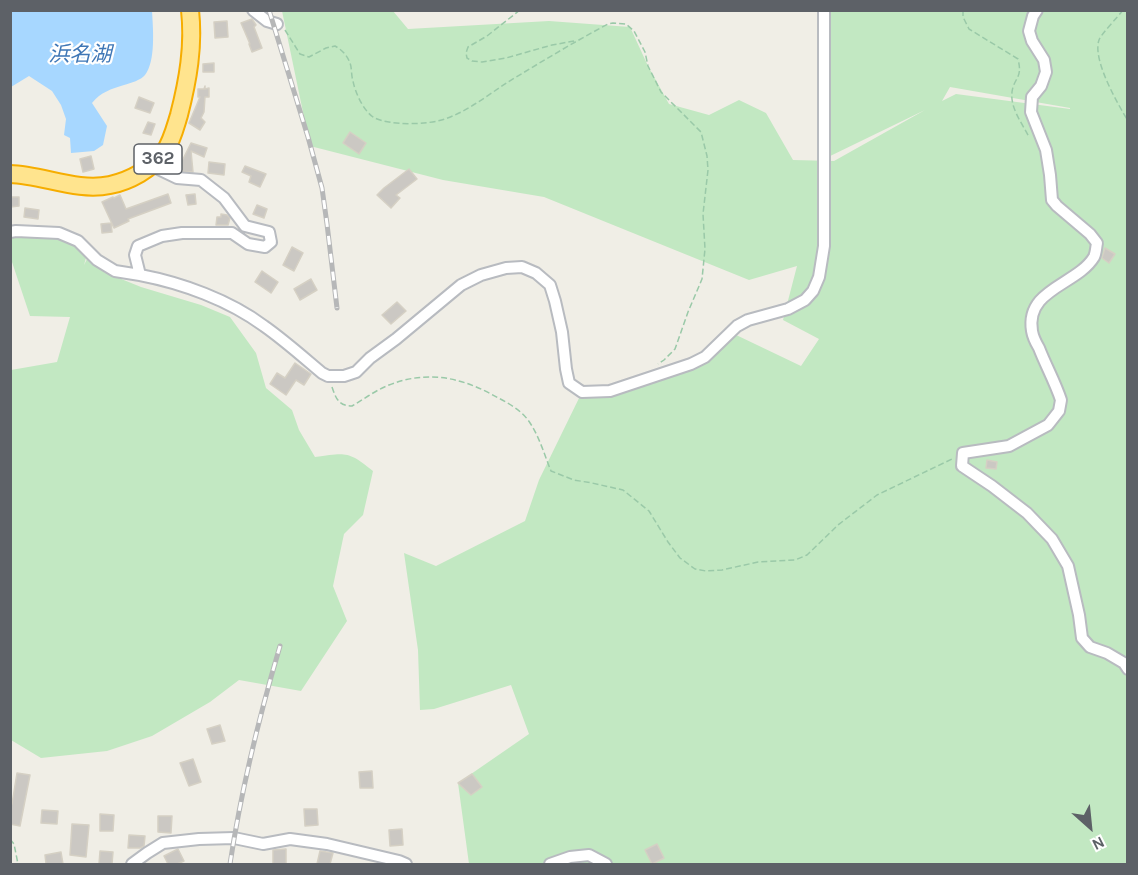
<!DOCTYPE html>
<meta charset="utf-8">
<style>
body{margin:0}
#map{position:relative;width:1138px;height:875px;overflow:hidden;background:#f0eee6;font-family:Karla,sans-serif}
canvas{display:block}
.frame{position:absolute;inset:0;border:12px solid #5d6167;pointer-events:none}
.north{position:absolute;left:1060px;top:797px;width:60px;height:60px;-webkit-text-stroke:4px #fff;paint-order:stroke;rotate:153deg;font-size:16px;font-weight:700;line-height:24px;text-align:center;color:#5d6167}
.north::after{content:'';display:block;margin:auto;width:21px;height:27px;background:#5d6167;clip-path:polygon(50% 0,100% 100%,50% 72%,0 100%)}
</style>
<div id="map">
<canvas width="1138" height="875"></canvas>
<div class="frame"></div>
<div class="north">N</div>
</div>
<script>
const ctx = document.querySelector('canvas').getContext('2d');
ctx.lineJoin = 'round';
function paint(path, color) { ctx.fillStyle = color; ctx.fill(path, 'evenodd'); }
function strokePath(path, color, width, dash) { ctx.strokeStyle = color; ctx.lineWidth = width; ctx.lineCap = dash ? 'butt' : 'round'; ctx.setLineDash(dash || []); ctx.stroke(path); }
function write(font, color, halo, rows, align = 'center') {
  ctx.font = font + ' Karla,"Noto Sans JP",sans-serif'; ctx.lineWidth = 4.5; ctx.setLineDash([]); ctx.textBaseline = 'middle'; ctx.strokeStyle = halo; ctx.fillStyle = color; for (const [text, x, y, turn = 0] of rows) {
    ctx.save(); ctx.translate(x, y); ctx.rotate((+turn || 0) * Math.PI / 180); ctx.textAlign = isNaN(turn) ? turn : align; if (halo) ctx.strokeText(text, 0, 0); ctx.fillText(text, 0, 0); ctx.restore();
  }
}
const green = new Path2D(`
 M282 11H393L408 29 549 21 630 27 648 66 669 104 709 115 739 100 766 113 793 160 834 161 925 110 824 159V11H1127V864H469L458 783 529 734 511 685 434 709 420 710 418 650 404 553 436 566 525 521 539 480 582 392 623 389 705 357 732 333 801 366 819 339 783 320 797 266 749 280 544 197 443 180 310 146ZM950 87 1070 108V109L956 94 942 101Z
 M15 234 56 237 74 243 87 254 84 265 87 259 104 272 141 287 201 305 230 317 256 353 266 388 292 410 299 430 315 457C345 453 348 450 373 471L363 515 344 534 333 586 347 621 301 691 239 680 210 702 152 736 107 751 41 758 11 740V370L57 362 70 317 30 316 11 259V237Z`);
const water = new Path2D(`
 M11 10 152 11C153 28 156 61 145 75 141 80 131 83 124 85 111 89 101 92 92 103L107 126 103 145 94 151 71 153 70 138 64 135 66 119 61 105 52 91 29 76 11 87Z`);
const building = new Path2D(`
 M252 19 256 25 254 27 262 48 252 52 249 44H250L241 23Z
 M227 21 228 37 215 38 214 22Z
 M214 63V72H203V64Z
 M205 86V89L209 88V97H205L204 112 201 118 205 122 200 130 189 123 200 97H198V89H204Z
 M139 97 154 103 150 113 135 108Z
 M148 122 155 124 151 135 143 133Z
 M350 132 366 143 359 154 343 143Z
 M191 143 207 148 204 157 191 151 193 172 179 171 175 169V160L183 159Z
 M91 156 94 169 83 172 80 159Z
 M209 162 225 164 224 175 208 173Z
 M245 166 266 174 260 187 249 182 251 176 242 172Z
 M409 169 417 179 396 195 400 198 391 208 377 195 384 188Z
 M168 194 171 203 128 219 129 221 114 228 102 202 113 197 114 198 120 195 126 209Z
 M195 194 196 204 188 205 186 195Z
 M10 197H19V206L10 207Z
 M257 205 267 209 264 218 253 214Z
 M25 208 39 210 38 219 24 217Z
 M221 214 227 215 230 218 228 225H216L217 217H221Z
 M111 223 112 232 102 233 101 224Z
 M292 247 303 253 294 271 283 265Z
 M1105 248 1115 254 1109 263 1102 258Z
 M262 271 278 282 271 293 255 282Z
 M311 279 317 290 300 300 294 289Z
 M397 302 406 311 391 324 382 315Z
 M295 363 311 374 304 385 296 380 286 395 270 384 277 373 285 378Z
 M987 460 997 462 996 469 986 468Z
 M220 725 225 741 212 744 207 729Z
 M193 759 201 782 189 786 180 763Z
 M372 771 373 788H360L359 772Z
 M17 773 30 775 20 826 10 824V804H12Z
 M472 774 482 787 471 795 458 783Z
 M304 809H317L318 825 305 826Z
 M42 810 58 811 57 824 41 823Z
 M100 814 114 815 113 831H100Z
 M158 816H172L171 833 158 832Z
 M72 824 89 825 86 857 70 855Z
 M402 829 403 845 390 846 389 830Z
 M129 835 145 836 144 846 140 848H128Z
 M657 844 664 858 652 864 645 850Z
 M178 849 184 861 177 864H168L164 856Z
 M286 849V864H273V850Z
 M100 851 113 852 112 864H99Z
 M320 851 333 853 330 864H317Z
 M61 852 63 864H46L45 855Z`);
const path = new Path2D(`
 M520 10 487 36 468 47 466 53 467 58 472 61 482 62 506 58 552 45 574 41
 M963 10V17L969 29 1018 59C1023 79 1014 77 1012 92 1010 108 1022 123 1029 137
 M1123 10C1118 17 1101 34 1099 40 1092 60 1118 104 1128 121
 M285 30 300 54 309 57 326 48 335 46C342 50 347 55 350 63 352 68 351 75 353 81 355 92 363 110 373 117 388 126 428 125 445 119 468 111 488 95 508 82 541 62 574 42 608 24L613 23 626 24 634 31 645 52 648 66 661 92 701 132 707 156 708 170 703 214 705 249 702 279 688 312 675 349 664 360 658 364
 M332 387C336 399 339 406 352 406 364 399 376 390 389 385 425 371 457 376 491 394 504 401 519 408 528 420 539 435 544 454 551 471L574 480 592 483 623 490 649 511 668 542 680 558 695 569 706 571 722 570 758 562 795 560 807 555 838 525 877 495 952 459
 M10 839 14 844 18 864`);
const minor = new Path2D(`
 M253 10 267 21 277 24
 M1037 10 1033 16 1029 31 1032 41 1044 60 1046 72 1041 86 1032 97 1031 112 1046 150 1050 175 1052 200 1057 206 1090 234 1097 243C1096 248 1096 253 1094 257 1077 285 1025 289 1032 331 1033 337 1036 343 1039 348 1046 366 1055 382 1061 400L1059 411 1048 425 1009 446 963 453 962 466 992 486 1027 513 1052 539 1068 566 1079 615 1082 638 1090 647 1107 653 1124 663 1128 669
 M152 166 177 178 201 180 224 198 245 226 269 232 271 242 265 247 248 244 232 233H182L162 236 138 246 135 255 140 275C182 283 229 300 264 326 284 340 303 357 322 373L328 376H344L356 372 370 358 396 339 461 285 481 275 506 268 522 267 536 273 550 285 555 301 562 332 566 369 569 383 582 392 610 391 691 364 705 357 737 326 748 320 788 309 805 300 813 291 819 277 824 246V10
 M10 232 16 231 59 233 78 241 97 260 115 271 140 275
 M132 864 147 853 163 843 199 839 234 838 263 844 290 839 327 844 399 861 406 864
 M550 864 570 857 589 855 606 864`);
const highway = new Path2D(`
 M10 174C43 175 77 192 110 185 130 181 151 169 164 153 172 141 175 128 179 115 188 80 194 46 190 10`);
const rail = new Path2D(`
 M269 10 308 137 322 188 327 224 337 308
 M230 864C241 791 259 717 280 646`);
const shields = [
 [158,159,48]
];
const shieldNames = [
 ["362",158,159]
];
const waterNames = [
 ["浜名湖",80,55]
];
paint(green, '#c2e8c2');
paint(water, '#a7d7ff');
paint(building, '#cbc8c3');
strokePath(building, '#d5d0c4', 1.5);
strokePath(minor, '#b8bbc0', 14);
strokePath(highway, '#f6ad00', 20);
strokePath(path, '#9ac9a8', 1.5, [6, 3]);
strokePath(minor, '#fff', 10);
strokePath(highway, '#ffe48e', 16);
strokePath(rail, '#b6b7b8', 5);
strokePath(rail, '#fff', 3, [9]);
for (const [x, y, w] of shields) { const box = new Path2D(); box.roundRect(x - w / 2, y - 15, w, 30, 4.5); ctx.fillStyle = '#fff'; ctx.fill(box); strokePath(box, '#5d6167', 1.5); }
write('bold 18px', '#5d6167', null, shieldNames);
write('italic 21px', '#3f77b6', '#fff', waterNames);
</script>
